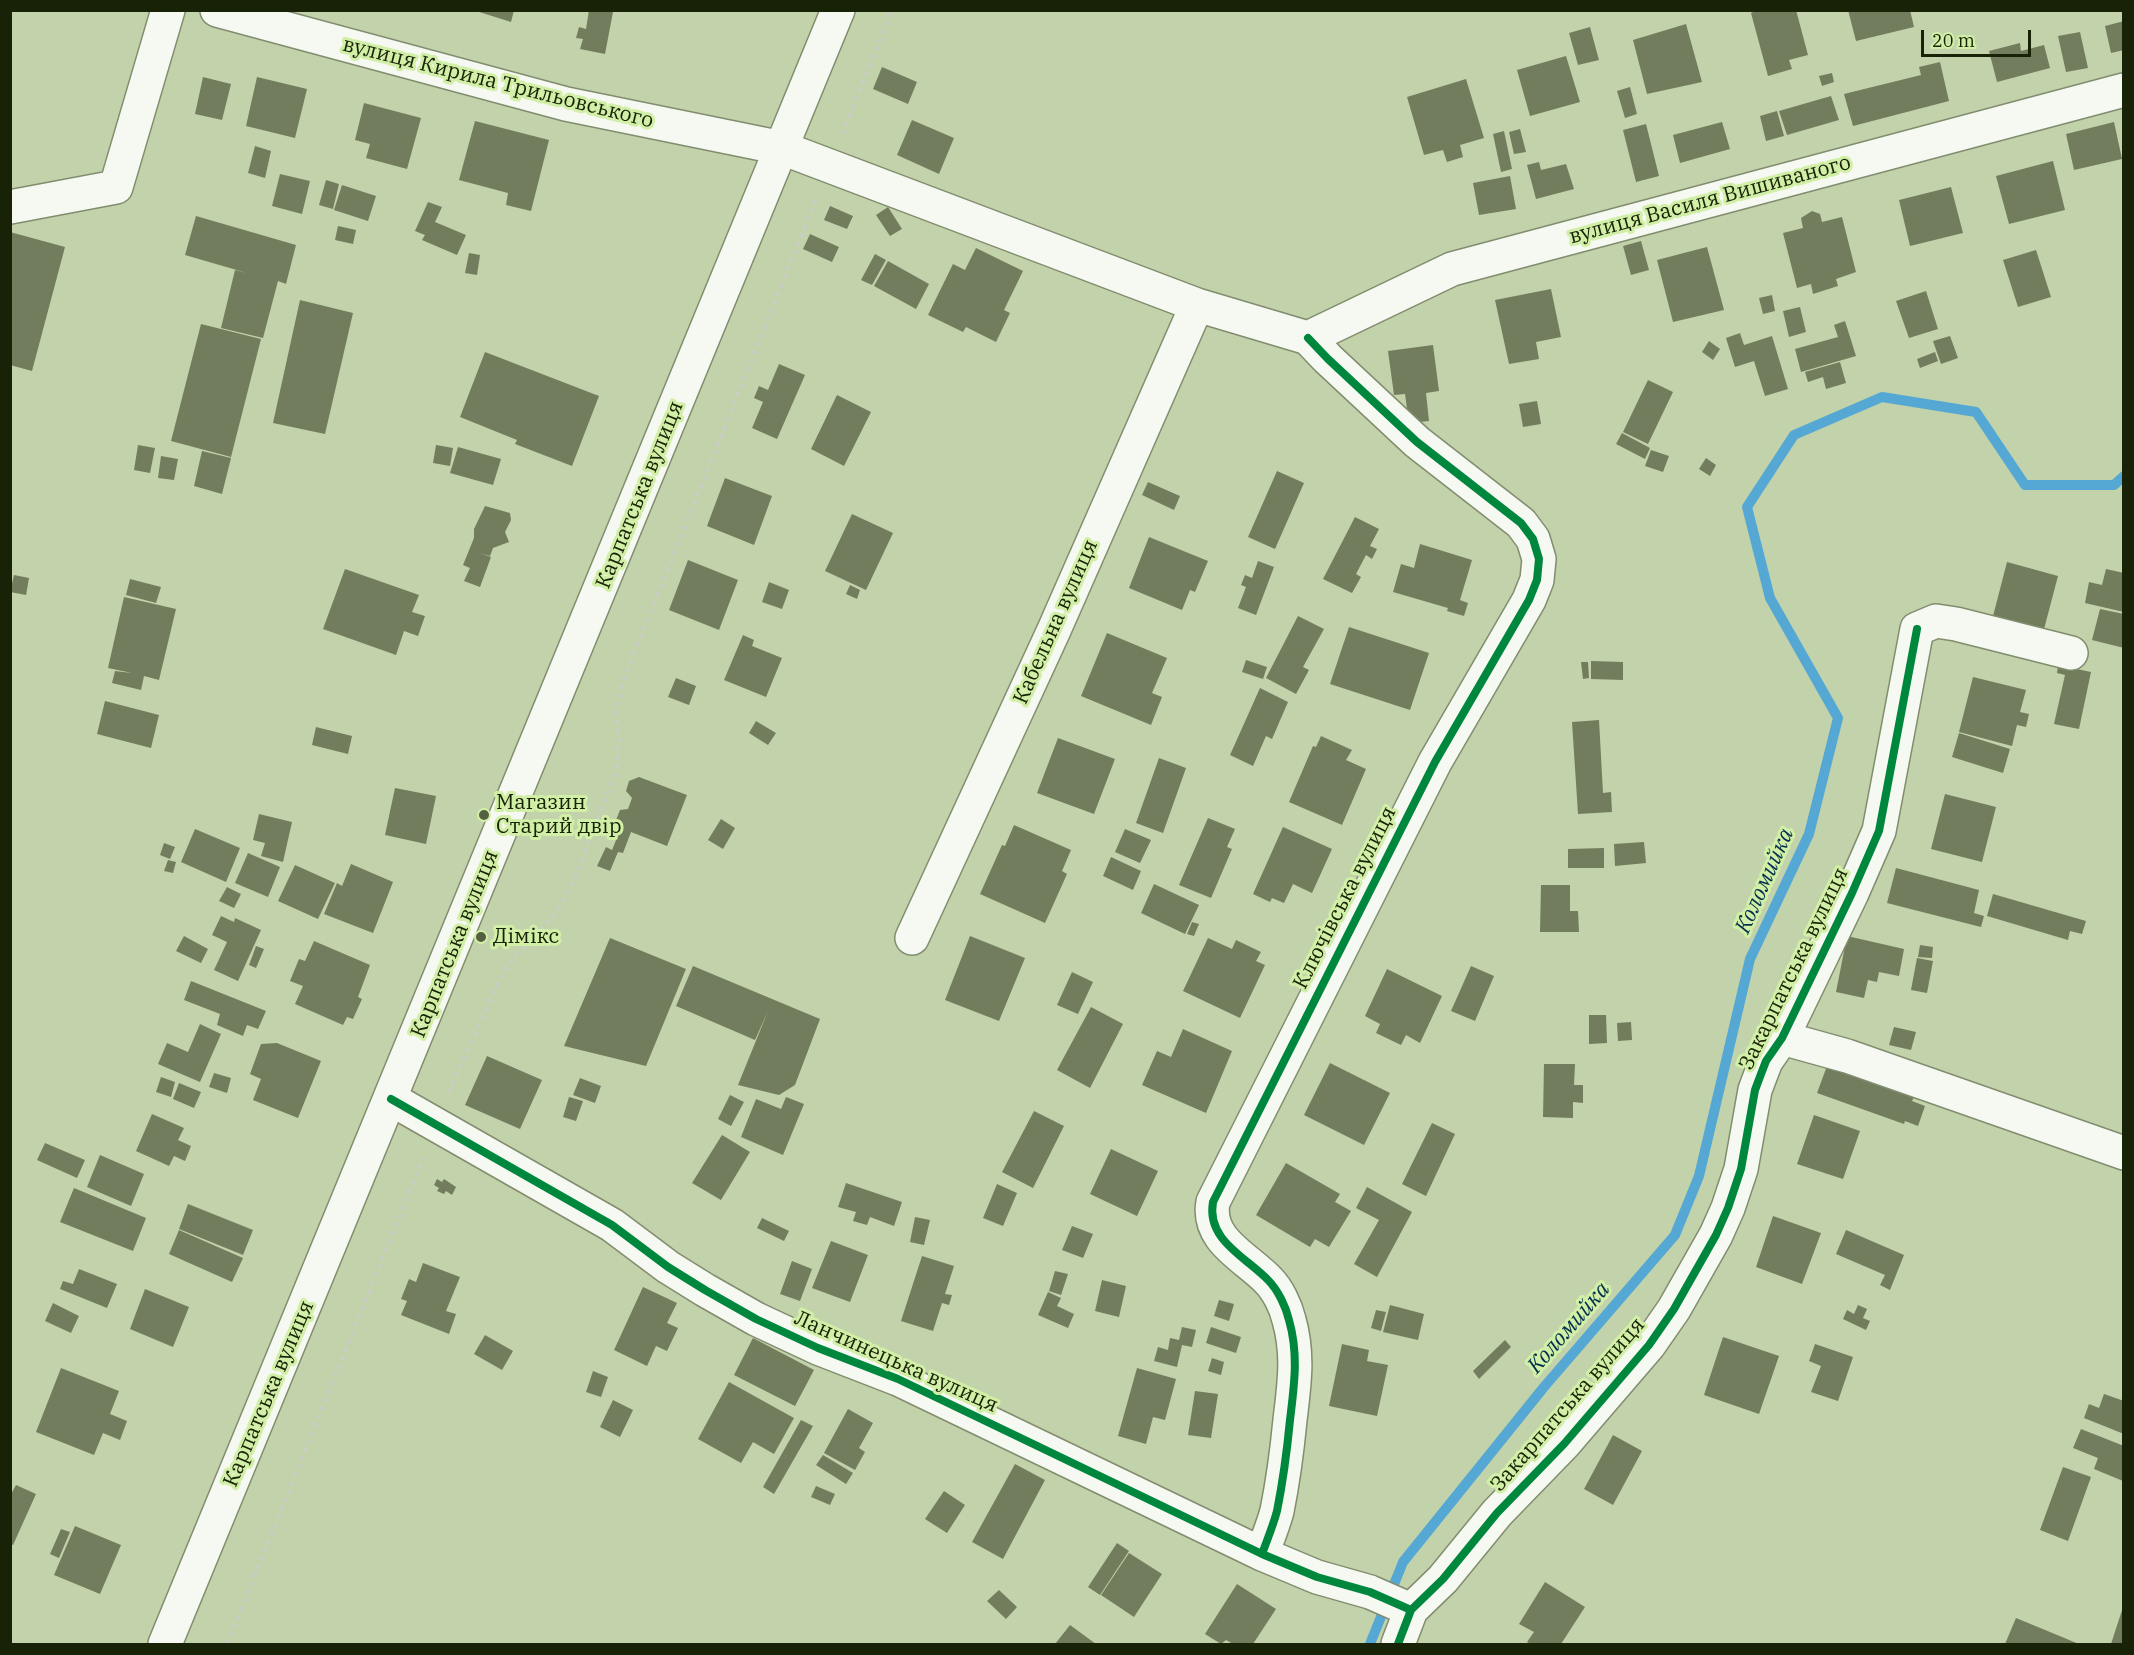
<!DOCTYPE html>
<meta charset="utf-8">
<style>
body{margin:0}
#map{position:relative;width:2134px;height:1655px;overflow:hidden;background:#c2d2aa;font-family:"IBM Plex Serif",serif}
canvas{display:block}
.frame{position:absolute;inset:0;border:12px solid #182206;pointer-events:none}
.scale{position:absolute;left:1921px;top:30px;width:110px;height:27px;box-sizing:border-box;border:3px solid #182206;border-top:0;padding-left:8px;font-size:18px;line-height:21px;white-space:nowrap;color:#182206;-webkit-text-stroke:4px #d2efa7;paint-order:stroke}
</style>
<div id="map">
<canvas width="2134" height="1655"></canvas>
<div class="frame"></div>
<div class="scale">20 m</div>
</div>
<script>
const ctx = document.querySelector('canvas').getContext('2d');
ctx.lineJoin = 'round';
function strokePath(path, color, width, dash) { ctx.strokeStyle = color; ctx.lineWidth = width; ctx.lineCap = dash ? 'butt' : 'round'; ctx.setLineDash(dash || []); ctx.stroke(path); }
function paint(path, color) { ctx.fillStyle = color; ctx.fill(path, 'evenodd'); }
function write(font, color, halo, rows, align = 'center') {
  ctx.font = font + ' "IBM Plex Serif",serif'; ctx.lineWidth = 6; ctx.setLineDash([]); ctx.textBaseline = 'middle'; ctx.strokeStyle = halo; ctx.fillStyle = color; for (const [text, x, y, turn = 0] of rows) {
    ctx.save(); ctx.translate(x, y); ctx.rotate((+turn || 0) * Math.PI / 180); ctx.textAlign = isNaN(turn) ? turn : align; if (halo) ctx.strokeText(text, 0, 0); ctx.fillText(text, 0, 0); ctx.restore();
  }
}
const stream = new Path2D(`
 M1370 1644 1403 1562 1544 1387 1675 1235 1699 1176 1750 959 1809 834 1838 718 1770 598 1747 507 1794 435 1882 397 1976 412 2025 485H2114L2124 476`);
const building = new Path2D(`
 M473 10H514L511 22Z
 M589 10 613 12 605 54 580 49 583 39 576 38 579 27 586 29Z
 M1758 10H1796L1808 55 1789 60 1792 69 1768 76 1751 13Z
 M1848 10H1910L1914 27 1856 41Z
 M2124 21V50L2111 53 2105 26Z
 M1686 24 1702 82 1647 94 1633 40Z
 M1590 27 1599 60 1578 65 1569 33Z
 M2080 32 2088 68 2066 72 2058 36Z
 M2020 43 2021 51 2044 45 2050 68 1997 82 1989 51Z
 M1566 56 1580 102 1530 116 1517 70Z
 M1940 62 1949 101 1853 126 1844 94 1921 75 1919 67Z
 M882 67 917 82 908 104 873 89Z
 M1832 73 1834 82 1822 86 1819 76Z
 M203 77 231 84 222 120 195 114Z
 M257 77 307 89 295 138 246 126Z
 M1466 79 1484 138 1460 145 1463 157 1447 162 1443 150 1424 155 1407 97Z
 M1630 87 1637 114 1625 118 1617 91Z
 M1831 96 1839 120 1787 135 1779 111Z
 M364 103 421 118 407 169 366 158 370 144 355 140Z
 M1777 111 1784 136 1766 141 1760 116Z
 M912 120 954 138 939 174 897 155Z
 M475 121 549 140 531 211 506 205 508 193 459 180Z
 M1722 122 1730 149 1680 163 1673 135Z
 M2114 122 2122 159 2074 170 2066 134Z
 M1646 124 1659 176 1636 182 1623 130Z
 M1520 129 1526 152 1514 154 1509 132Z
 M1504 131 1512 169 1501 172 1493 134Z
 M255 146 271 151 265 178 248 173Z
 M2053 161 2065 210 2009 224 1996 176Z
 M1539 162 1541 170 1566 164 1574 189 1536 199 1527 165Z
 M280 174 310 181 302 214 272 206Z
 M1510 176 1516 209 1479 215 1473 183Z
 M326 180 339 184 333 209 319 205Z
 M342 185 376 196 368 221 334 210Z
 M1951 187 1963 233 1910 246 1899 200Z
 M428 202 442 207 435 222 466 235 457 255 422 240 425 235 415 231Z
 M830 206 853 216 847 229 824 220Z
 M888 207 902 229 890 236 876 215Z
 M1812 211 1820 214 1822 222 1842 217 1856 272 1836 279 1838 286 1813 294 1811 284 1797 288 1783 233 1803 228 1801 218Z
 M196 216 296 245 286 284 278 281 263 338 221 328 235 270 247 273 185 255Z
 M338 226 356 230 353 244 335 240Z
 M10 232 65 247 32 371 10 365Z
 M810 234 839 247 832 262 803 249Z
 M1641 241 1649 270 1631 275 1623 246Z
 M1707 247 1724 310 1673 322 1657 260Z
 M976 248 1023 271 1004 310 1010 313 996 342 966 327 963 332 928 315 953 264 965 270Z
 M2036 250 2051 297 2018 307 2003 260Z
 M469 253 480 255 477 275 465 273Z
 M875 254 886 260 872 285 861 280Z
 M888 261 929 284 916 309 874 286Z
 M1551 289 1561 337 1536 342 1539 359 1509 364 1495 300Z
 M1926 291 1938 329 1909 338 1896 301Z
 M1772 295 1775 311 1763 314 1759 298Z
 M300 300 353 313 325 434 273 423Z
 M1800 307 1806 332 1789 337 1783 311Z
 M1845 321 1856 356 1801 372 1795 349 1838 337 1834 325Z
 M201 324 261 339 231 457 171 441Z
 M1740 333 1744 345 1772 336 1788 389 1765 396 1754 361 1735 367 1726 338Z
 M1950 336 1958 358 1941 364 1933 341Z
 M1709 341 1720 349 1713 360 1702 352Z
 M1433 345 1439 391 1426 393 1429 421 1409 423 1405 394 1394 395 1388 351Z
 M485 352 599 396 572 466 515 444 517 440 460 417Z
 M1935 352 1938 361 1920 368 1917 359Z
 M1840 362 1846 383 1826 389 1823 377 1808 382 1805 372Z
 M779 364 805 375 777 439 752 428 763 402 754 398 759 386 768 390Z
 M1648 380 1673 392 1648 444 1623 432Z
 M837 395 871 412 844 466 811 449Z
 M1537 401 1541 424 1523 427 1519 404Z
 M1622 433 1650 448 1645 459 1616 444Z
 M138 445 155 448 150 473 134 470Z
 M436 445 453 448 450 466 433 463Z
 M458 447 501 459 493 485 450 473Z
 M1651 450 1669 456 1663 472 1645 466Z
 M202 451 231 458 222 494 194 486Z
 M161 456 178 459 174 480 158 478Z
 M1706 458 1716 465 1710 476 1699 469Z
 M1277 471 1304 483 1275 549 1248 537Z
 M725 478 772 496 754 545 707 526Z
 M1148 482 1180 496 1174 510 1142 495Z
 M485 506 510 513 511 520 505 532 509 542 493 548 490 556 480 553 491 557 480 587 464 581 470 568 463 565 474 538V529Z
 M852 514 893 533 866 590 825 571Z
 M1355 517 1379 529 1370 546 1377 549 1372 559 1366 555 1356 574 1361 577 1352 593 1323 579Z
 M1149 537 1208 561 1195 592 1190 590 1182 610 1129 588Z
 M1420 544 1472 560 1460 600 1468 603 1464 616 1447 611 1448 608 1393 592 1401 564 1414 568Z
 M688 560 738 580 719 630 669 610Z
 M1258 561 1274 567 1256 615 1238 608 1246 587 1241 585 1245 575 1252 578Z
 M2007 562 2058 576 2043 633 1992 620Z
 M345 569 419 595 412 612 425 616 418 636 404 631 396 655 323 629Z
 M2106 569 2124 573V612L2085 603 2089 582 2102 585Z
 M14 575 29 578 26 595 10 592Z
 M130 579 161 587 156 603 126 595Z
 M769 582 789 590 782 609 762 602Z
 M850 585 860 590 857 599 846 594Z
 M124 597 176 609 159 680 144 676 141 690 112 683 115 671 132 673 108 668Z
 M2100 609 2124 614V648L2092 640Z
 M1298 616 1324 629 1303 667 1309 670 1296 694 1266 678Z
 M1349 627 1429 653 1410 710 1330 684Z
 M1107 633 1167 658 1152 693 1162 697 1151 725 1081 696Z
 M743 635 754 640 752 646 782 658 766 697 724 680Z
 M1246 660 1267 667 1263 679 1242 672Z
 M1591 661 1623 662V680L1591 679Z
 M1581 662H1588L1589 678 1583 679Z
 M2058 665 2091 672 2079 729 2054 724 2065 675 2057 673Z
 M1973 677 2026 690 2020 712 2029 714 2026 727 2017 725 2012 746 1959 732Z
 M676 678 696 686 689 705 668 697Z
 M1260 688 1288 702 1272 739 1266 736 1253 766 1230 755Z
 M105 701 159 715 151 748 97 734Z
 M1599 720 1603 793 1611 792 1612 812 1578 814 1572 722Z
 M756 721 776 733 768 745 749 733Z
 M316 727 352 736 348 754 312 745Z
 M1959 733 2010 749 2003 773 1952 757Z
 M1321 736 1352 750 1346 760 1366 769 1342 825 1289 802 1313 746 1316 747Z
 M1058 738 1115 759 1094 814 1037 793Z
 M1159 758 1186 768 1163 833 1136 823Z
 M639 777 687 795 667 846 631 832 623 853 618 852 610 871 597 866 606 847 612 850 621 828 616 820 620 810 628 809 632 798 626 791 629 781Z
 M395 788 436 796 426 844 385 835Z
 M1945 794 1996 807 1982 862 1931 849Z
 M259 814 292 822 283 862 261 856 265 843 253 840Z
 M1208 818 1235 829 1227 847 1232 849 1211 898 1179 885Z
 M721 819 735 828 723 849 708 840Z
 M1014 825 1071 850 1062 871 1067 874 1045 923 980 894 1002 845 1005 846Z
 M1283 827 1332 849 1312 893 1293 884 1284 903 1272 898 1270 902 1253 894Z
 M195 829 240 848 226 882 181 862Z
 M1125 829 1151 840 1140 863 1115 852Z
 M1644 842 1646 863 1615 866 1614 844Z
 M164 843 175 847 170 859 160 855Z
 M1604 848V868H1568V849Z
 M248 853 280 867 268 897 235 883Z
 M1111 857 1141 871 1133 890 1103 876Z
 M168 860 176 862 173 873 164 871Z
 M351 864 393 882 373 933 324 914 337 883 342 886Z
 M295 865 335 883 318 919 278 901Z
 M1896 868 1979 890 1974 913 1984 916 1981 927 1887 903Z
 M1154 884 1199 905 1185 934 1141 913Z
 M1541 885H1570V911H1578L1579 932H1540Z
 M227 887 241 894 234 908 219 901Z
 M1993 894 2086 921 2082 934 2070 931 2068 940 1987 916Z
 M221 916 234 922 235 918 261 930 238 981 214 970 227 942 212 935Z
 M1192 922 1199 924 1194 936 1187 934Z
 M184 936 208 949 201 963 176 951Z
 M970 936 1025 958 999 1021 945 1000Z
 M1847 936 1904 949 1899 976 1879 972 1877 982 1868 980 1864 998 1836 992Z
 M610 938 686 969 646 1066 564 1046Z
 M1208 938 1232 949 1236 940 1261 952 1256 961 1265 965 1240 1018 1183 991Z
 M314 941 370 965 358 997 362 999 353 1019 347 1017 343 1025 295 1004 303 986 290 981 299 959 305 961Z
 M1920 945 1933 947 1932 958 1918 957Z
 M256 946 264 949 256 968 249 965Z
 M1917 958 1933 961 1927 993 1911 990Z
 M693 966 820 1019 795 1085 779 1095 738 1085 768 1011 755 1040 676 1006Z
 M1471 966 1494 976 1475 1021 1451 1011Z
 M1387 969 1442 996 1420 1043 1406 1035 1401 1045 1376 1033 1380 1024 1365 1016Z
 M1072 972 1093 982 1078 1014 1057 1005Z
 M191 981 266 1011 258 1029 247 1025 243 1036 217 1025 220 1014 184 1000Z
 M1091 1007 1123 1024 1090 1088 1057 1070Z
 M1589 1015H1606L1607 1043 1589 1044Z
 M1631 1022 1632 1040 1618 1041 1617 1023Z
 M200 1024 221 1034 200 1082 158 1064 167 1043 188 1052Z
 M1894 1027 1916 1032 1911 1050 1889 1045Z
 M1183 1029 1232 1051 1206 1113 1142 1085 1157 1051 1171 1057Z
 M277 1043 321 1061 298 1118 253 1100 261 1079 250 1074 261 1044Z
 M487 1056 542 1080 520 1129 465 1105Z
 M1330 1063 1390 1093 1364 1145 1304 1115Z
 M1544 1064H1575L1574 1085H1583V1103L1573 1102V1118L1543 1117Z
 M1827 1066 1914 1097 1912 1101 1925 1106 1918 1126 1905 1121 1904 1124 1817 1093Z
 M214 1073 231 1078 227 1093 209 1087Z
 M161 1077 175 1082 171 1097 156 1092Z
 M580 1078 601 1086 595 1103 573 1095Z
 M179 1083 201 1092 194 1108 173 1099Z
 M730 1095 744 1102 731 1126 718 1119Z
 M569 1097 583 1101 576 1121 563 1117Z
 M786 1097 804 1104 783 1155 741 1137 756 1099 781 1109Z
 M1034 1111 1064 1126 1033 1188 1002 1172Z
 M152 1114 184 1128 178 1140 191 1146 185 1161 174 1156 169 1166 136 1151Z
 M1814 1115 1860 1131 1843 1179 1797 1164Z
 M1432 1123 1455 1134 1426 1196 1402 1184Z
 M722 1135 750 1152 721 1200 692 1183Z
 M45 1143 85 1160 77 1178 37 1160Z
 M1111 1149 1158 1171 1137 1216 1090 1194Z
 M100 1155 144 1174 131 1206 87 1187Z
 M1286 1163 1340 1194 1335 1202 1351 1211 1329 1247 1315 1239 1310 1247 1256 1215Z
 M437 1179 442 1182 444 1179 456 1187 452 1195 446 1191 444 1194 437 1191 439 1188 434 1185Z
 M846 1183 902 1202 894 1226 870 1217 867 1225 853 1221 856 1212 838 1207Z
 M997 1184 1017 1193 1003 1226 983 1218Z
 M1367 1187 1412 1212 1377 1277 1354 1264 1379 1220 1356 1208Z
 M74 1188 146 1218 133 1251 60 1222Z
 M188 1204 253 1230 243 1255 179 1229Z
 M1773 1216 1821 1233 1802 1284 1756 1267Z
 M915 1217 930 1220 924 1245 910 1242Z
 M762 1218 789 1231 784 1241 757 1228Z
 M1072 1226 1093 1234 1083 1258 1062 1250Z
 M179 1230 243 1258 232 1282 169 1254Z
 M1846 1230 1904 1255 1890 1290 1880 1285 1885 1275 1836 1254Z
 M831 1241 868 1255 850 1302 812 1288Z
 M922 1256 954 1266 945 1294 952 1295 949 1305 942 1303 933 1331 901 1321Z
 M792 1261 812 1269 800 1301 780 1294Z
 M423 1263 460 1277 446 1311 456 1314 449 1334 401 1315 407 1301 401 1299 409 1279 416 1282Z
 M79 1269 117 1284 107 1308 60 1289 63 1281 73 1284Z
 M1055 1271 1068 1274 1061 1295 1049 1291Z
 M1102 1280 1126 1286 1119 1317 1095 1311Z
 M643 1287 677 1303 667 1323 678 1328 667 1351 656 1346 647 1366 614 1350Z
 M145 1289 189 1307 173 1347 130 1329Z
 M1048 1292 1061 1298 1057 1306 1074 1314 1068 1328 1038 1315Z
 M1219 1300 1234 1304 1229 1321 1214 1316Z
 M53 1303 79 1316 71 1333 45 1321Z
 M1390 1305 1424 1314 1418 1340 1383 1332Z
 M1858 1305 1867 1309 1863 1318 1870 1321 1866 1330 1843 1319 1847 1310 1854 1314Z
 M1376 1310 1386 1312 1381 1331 1371 1328Z
 M1182 1327 1196 1330 1192 1347 1182 1345 1177 1367 1154 1361 1158 1347 1168 1350 1170 1338 1179 1340Z
 M1211 1327 1241 1337 1236 1353 1206 1343Z
 M485 1335 513 1351 502 1370 474 1354Z
 M1723 1337 1779 1356 1759 1414 1704 1395Z
 M753 1338 814 1370 795 1406 734 1375Z
 M1505 1340 1511 1347 1479 1379 1473 1371Z
 M1342 1344 1369 1350 1367 1361 1388 1365 1377 1416 1329 1406Z
 M1815 1344 1853 1357 1838 1401 1811 1392 1821 1366 1809 1361Z
 M1212 1358 1224 1362 1221 1375 1208 1371Z
 M61 1368 119 1391 110 1414 127 1421 120 1440 103 1433 94 1455 36 1432Z
 M1137 1368 1176 1379 1165 1420 1153 1417 1146 1444 1118 1436Z
 M593 1371 608 1377 601 1397 586 1392Z
 M729 1382 794 1418 774 1454 753 1442 741 1463 698 1439Z
 M1195 1391 1218 1394 1211 1438 1188 1435Z
 M2104 1394 2124 1401V1434L2084 1418 2089 1404 2099 1408Z
 M613 1400 633 1410 620 1437 600 1427Z
 M848 1409 873 1423 859 1448 865 1452 855 1470 824 1453Z
 M801 1420 813 1426 774 1494 763 1487Z
 M2081 1429 2124 1446 2123 1481 2094 1469 2098 1458 2073 1448Z
 M1613 1435 1642 1451 1613 1505 1584 1489Z
 M823 1455 853 1473 846 1484 816 1465Z
 M1015 1464 1045 1480 1003 1559 972 1542Z
 M2063 1467 2091 1477 2068 1541 2040 1530Z
 M16 1485 36 1494 13 1545 10 1544V1496Z
 M816 1486 835 1494 830 1505 811 1497Z
 M944 1491 965 1505 947 1533 925 1519Z
 M75 1526 121 1545 100 1594 54 1575Z
 M61 1529 70 1532 59 1558 50 1554Z
 M1117 1543 1129 1551 1100 1595 1088 1587Z
 M1129 1553 1162 1574 1134 1617 1101 1595Z
 M1545 1582 1585 1607 1561 1644H1531L1527 1642 1534 1632 1519 1624Z
 M1237 1584 1276 1609 1253 1644H1233L1226 1640 1221 1644 1205 1634Z
 M999 1590 1017 1607 1006 1619 987 1601Z
 M2123 1607 2124 1644H2111Z
 M2016 1618 2079 1644H2005Z
 M1070 1625 1096 1644H1055Z`);
const path = new Path2D(`
 M842 134 892 10
 M448 1093 499 981 514 957 553 917 570 890 617 769 619 739 616 707 623 681 816 199
 M227 1644 423 1158`);
const minor = new Path2D(`
 M217 10 566 104 782 148 1197 305 1308 338
 M10 207 116 187 168 10
 M1308 338 1452 269 2124 90
 M912 938 1054 630 1197 305
 M1782 1038 1847 1056 2124 1153
 M391 1099 612 1225 668 1267 705 1290 756 1319 818 1348 898 1379 1262 1554 1317 1577 1370 1592 1411 1610
 M1262 1554C1267 1540 1273 1526 1277 1511 1283 1481 1287 1451 1290 1420 1294 1386 1299 1355 1289 1320 1286 1307 1278 1290 1268 1280 1246 1257 1206 1240 1213 1202L1435 762 1529 600 1537 580 1539 559 1533 539 1521 523 1417 442 1328 359 1308 338
 M1398 1644 1411 1610 1443 1579 1497 1513 1564 1444 1649 1345 1674 1309 1716 1235 1728 1208 1741 1169 1755 1090 1761 1074 1766 1061 1782 1038 1852 893 1879 831 1917 629 1936 621 1956 624 2071 653`);
const major = new Path2D(`
 M165 1644 838 10`);
const cycleway = new Path2D(`
 M391 1099 612 1225 668 1267 705 1290 756 1319 818 1348 898 1379 1262 1554 1317 1577 1370 1592 1411 1610
 M1262 1554C1267 1540 1273 1526 1277 1511 1283 1481 1287 1451 1290 1420 1294 1386 1299 1355 1289 1320 1286 1307 1278 1290 1268 1280 1246 1257 1206 1240 1213 1202L1435 762 1529 600 1537 580 1539 559 1533 539 1521 523 1417 442 1328 359 1308 338
 M1398 1644 1411 1610 1443 1579 1497 1513 1564 1444 1649 1345 1674 1309 1716 1235 1728 1208 1741 1169 1755 1090 1761 1074 1766 1061 1782 1038 1852 893 1879 831 1917 629`);
const markers = [
 [484,815,6,"#54603f"],
 [481,937,6,"#54603f"]
];
const streetNames = [
 ["вулиця Кирила Трильовського",498,83,14],
 ["вулиця Василя Вишиваного",1710,200,-15],
 ["Карпатська вулиця",640,495,-68],
 ["Кабельна вулиця",1056,622,-66],
 ["Ключівська вулиця",1345,898,-63],
 ["Карпатська вулиця",455,944,-68],
 ["Закарпатська вулиця",1794,969,-64],
 ["Ланчинецька вулиця",896,1362,24],
 ["Карпатська вулиця",269,1394,-67],
 ["Закарпатська вулиця",1568,1405,-49]
];
const poiNames = [
 ["Магазин",496,803],
 ["Старий двір",496,827],
 ["Дімікс",493,937]
];
const waterNames = [
 ["Коломийка",1765,881,-66],
 ["Коломийка",1569,1328,-49]
];
strokePath(stream, '#56a8d4', 10);
paint(building, '#727d5d');
strokePath(minor, '#818d6e', 36);
strokePath(major, '#818d6e', 36);
strokePath(path, '#c9cec1', 4, [4.5, 4.5]);
strokePath(minor, '#f6f8f2', 33);
strokePath(major, '#f6f8f2', 33);
strokePath(cycleway, '#00873e', 8);
for (const [x, y, r, color] of markers) { const dot = new Path2D(); dot.arc(x, y, r, 0, 2 * Math.PI); ctx.fillStyle = color; ctx.fill(dot); strokePath(dot, '#d2efa7', 2); }
write('21px', '#182206', '#d2efa7', streetNames);
write('21px', '#182206', '#d2efa7', poiNames, 'left');
write('italic 22px', '#032f4f', '#d2efa7', waterNames);
</script>
